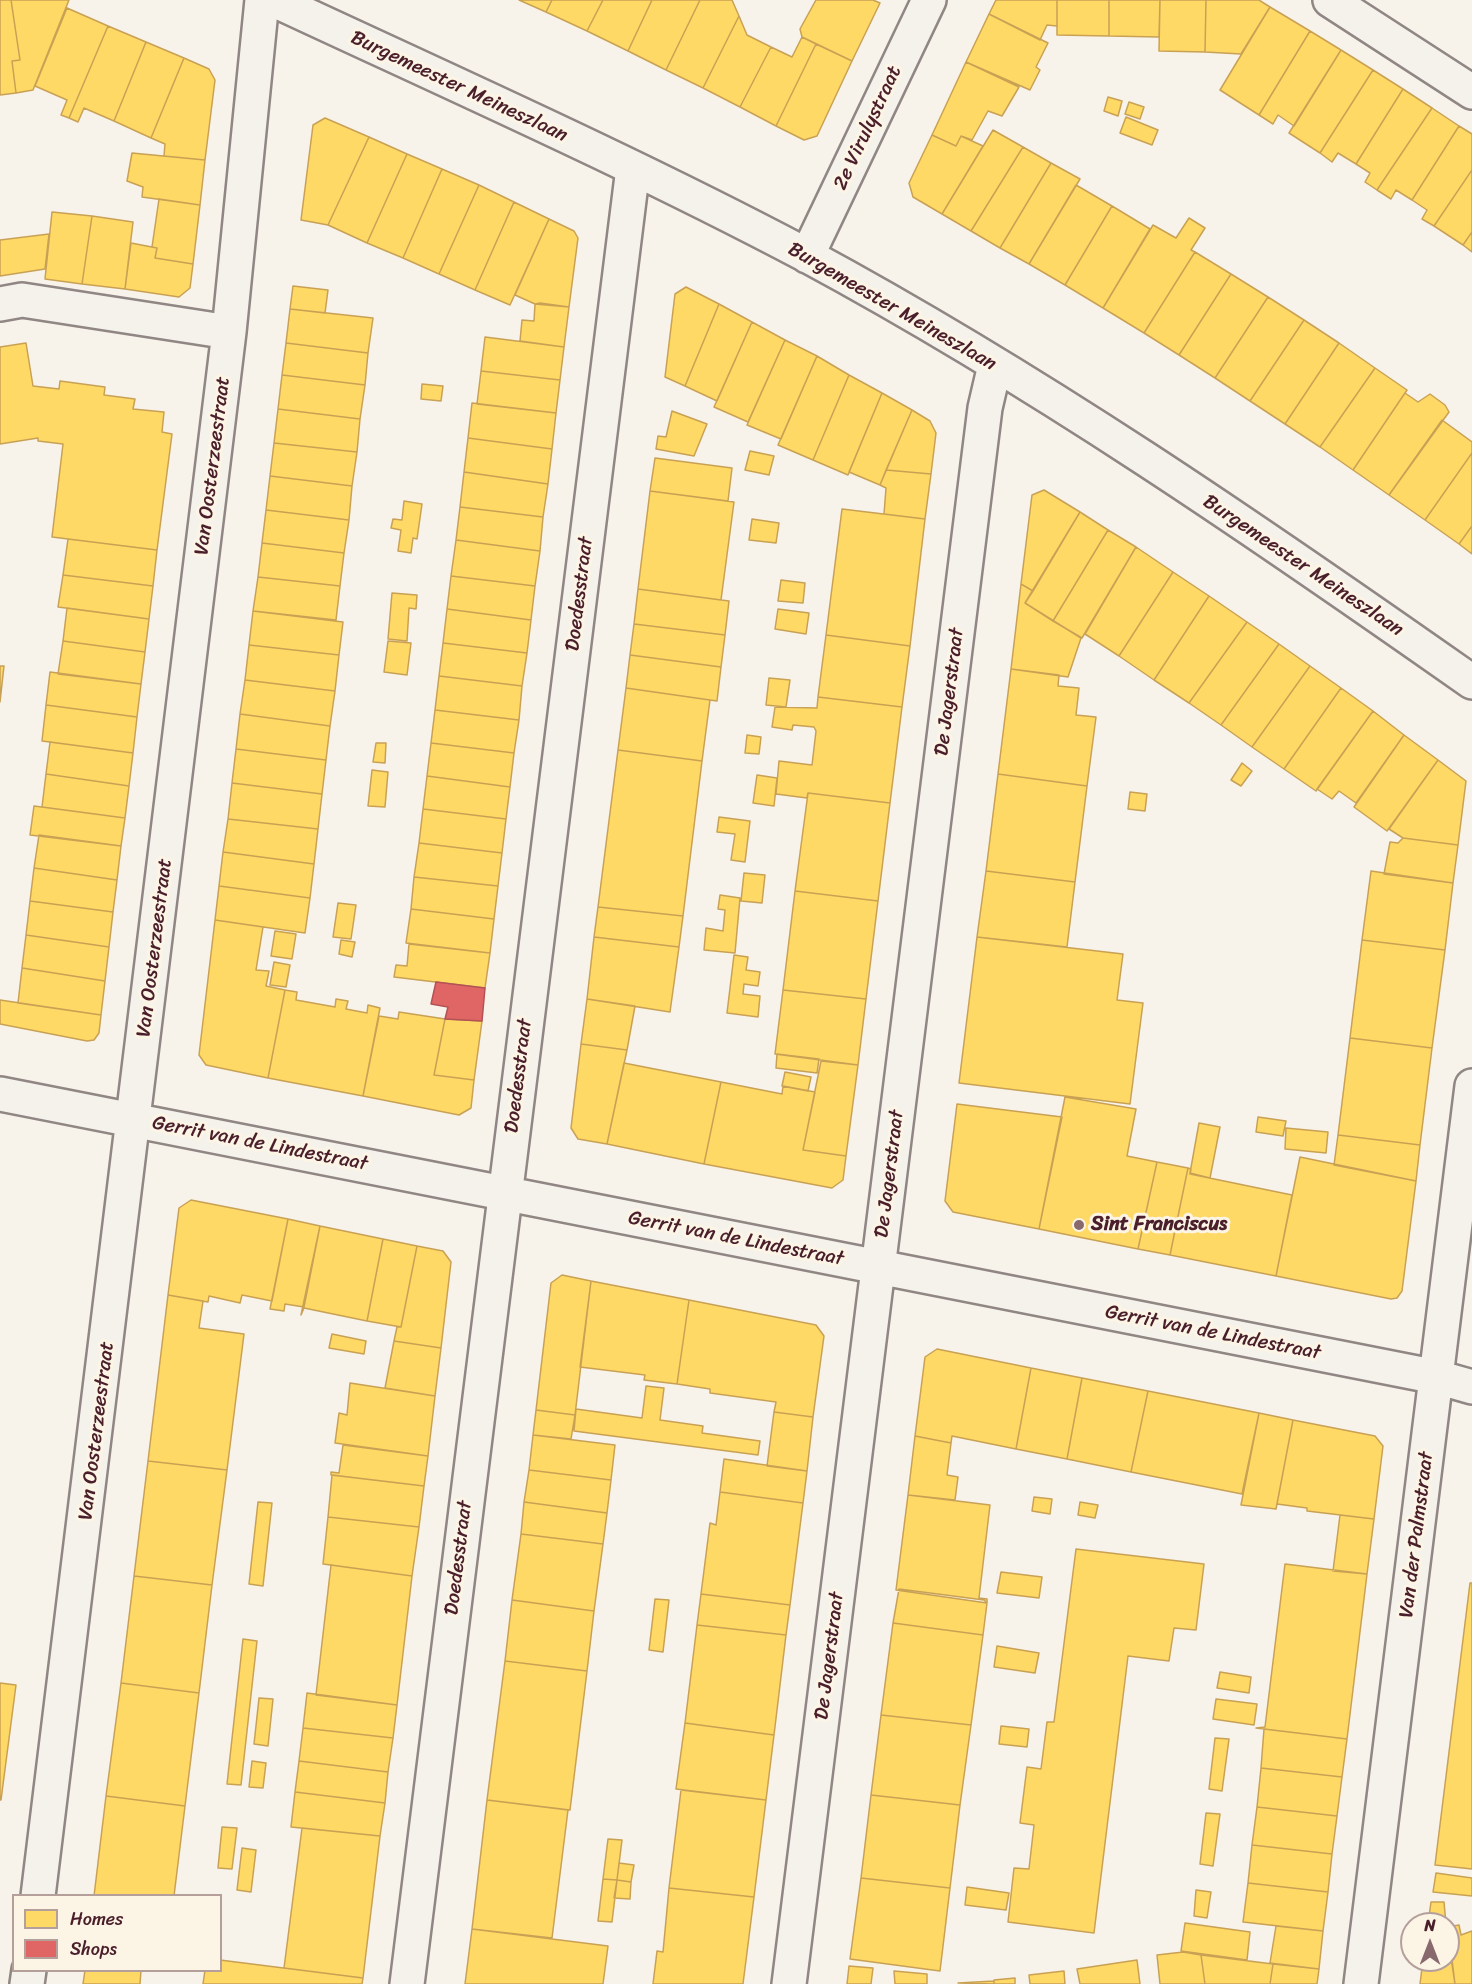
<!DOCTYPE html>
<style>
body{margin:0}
#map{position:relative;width:1472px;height:1984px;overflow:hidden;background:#f7f3ea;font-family:Sriracha,sans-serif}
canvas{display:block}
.legend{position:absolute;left:12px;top:1894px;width:210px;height:78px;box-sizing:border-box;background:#fcf5e5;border:2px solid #b59f9b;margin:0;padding:8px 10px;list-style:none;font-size:18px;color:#4a1f2b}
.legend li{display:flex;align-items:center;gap:12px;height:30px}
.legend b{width:30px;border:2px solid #b59f9b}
.north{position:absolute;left:1400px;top:1912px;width:60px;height:60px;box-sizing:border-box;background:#fcf5e5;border:2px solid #b59f9b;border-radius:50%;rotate:0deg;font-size:16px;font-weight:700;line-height:24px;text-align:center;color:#4a1f2b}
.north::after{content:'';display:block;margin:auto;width:21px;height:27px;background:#87696e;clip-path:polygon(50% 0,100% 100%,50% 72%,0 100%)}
</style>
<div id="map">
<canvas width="1472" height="1984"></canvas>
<ul class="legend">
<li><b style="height:16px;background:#ffd966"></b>Homes</li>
<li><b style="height:16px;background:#e06666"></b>Shops</li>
</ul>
<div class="north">N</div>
</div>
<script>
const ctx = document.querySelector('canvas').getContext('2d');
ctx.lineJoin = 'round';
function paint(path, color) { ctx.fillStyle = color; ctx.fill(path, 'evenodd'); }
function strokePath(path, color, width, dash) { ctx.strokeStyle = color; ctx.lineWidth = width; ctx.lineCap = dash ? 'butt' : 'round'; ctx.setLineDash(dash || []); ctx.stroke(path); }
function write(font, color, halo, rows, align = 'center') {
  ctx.font = font + ' Sriracha,sans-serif'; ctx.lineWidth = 6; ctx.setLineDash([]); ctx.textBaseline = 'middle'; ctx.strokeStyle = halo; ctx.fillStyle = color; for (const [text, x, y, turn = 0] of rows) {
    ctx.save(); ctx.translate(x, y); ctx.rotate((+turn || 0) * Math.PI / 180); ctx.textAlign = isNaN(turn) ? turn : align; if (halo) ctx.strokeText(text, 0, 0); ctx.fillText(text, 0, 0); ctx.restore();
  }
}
const homes = new Path2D(`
 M0 0H11L20 60 12 61 16 93 0 95Z
 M11 0H69L33 90 16 93 12 61 20 60Z
 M519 0H552L546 12Z
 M552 0H603L587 31 546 12Z
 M603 0H652L628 51 587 31Z
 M652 0H700L666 70 628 51Z
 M700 0H732L739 16 703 88 666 70Z
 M816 0H873L880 3 852 61 802 37 800 29Z
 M996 0H1057V26L1047 25 1040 40 989 14Z
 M1057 0H1109V36L1057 35Z
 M1109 0H1160L1159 37 1109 36Z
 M1160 0H1206L1205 52 1159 51Z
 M1206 0H1259L1270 7 1241 54 1205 52Z
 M1270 7 1310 31 1259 115 1220 90Z
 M67 8 108 26 69 118 61 115 67 100 35 86Z
 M989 14 1048 43 1036 67 1040 70 1030 90 966 62Z
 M739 16 747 35 771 47 740 107 703 88Z
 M108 26 146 42 114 121 84 108 78 122 69 118Z
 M1310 31 1341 50 1294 126 1278 115 1273 124 1259 115Z
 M802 37 816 44 776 126 740 107 771 47 792 57Z
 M146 42 184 58 151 138 114 121Z
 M816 44 852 61 817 136 804 140 776 126Z
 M1341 50 1373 70 1320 153 1289 133Z
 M184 58 209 69 215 80 205 160 164 156 165 144 151 138Z
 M966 62 1019 87 1002 116 988 111 972 140 961 136 956 146 932 135Z
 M1373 70 1403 89 1356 164 1338 153 1332 162 1320 153Z
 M1403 89 1432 108 1377 190 1365 182 1370 173 1356 164Z
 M1108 97 1122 101 1118 116 1104 111Z
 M1129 102 1144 107 1140 119 1125 114Z
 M1432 108 1459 126 1412 200 1396 190 1391 199 1377 190Z
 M1126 117 1158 130 1152 145 1120 133Z
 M325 118 369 137 328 225 301 220 313 125Z
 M1459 126 1472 134V170L1434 226 1422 219 1427 210 1412 200Z
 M993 130 1023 147 971 231 942 214Z
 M932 135 956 146 961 136 983 146 942 214 913 197 909 183Z
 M369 137 407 154 367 243 328 225Z
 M1023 147 1051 163 1000 248 971 231Z
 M132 153 205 160 200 205 142 197 143 187 127 181Z
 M407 154 442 169 403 258 367 243Z
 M1051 163 1080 179 1029 264 1000 248Z
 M442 169 479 185 439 274 403 258Z
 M1472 170V232L1463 245 1434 226Z
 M479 185 514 202 475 290 439 274Z
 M1076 185 1112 206 1065 285 1029 264Z
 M159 199 200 205 193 264 155 258 157 248 152 247Z
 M514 202 549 219 510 305 475 290Z
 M1112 206 1150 229 1103 308 1065 285Z
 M52 212 92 216 82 284 45 279Z
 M92 216 133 222 125 289 82 284Z
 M1189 218 1205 228 1191 250 1195 252 1144 333 1103 308 1153 225 1176 238Z
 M549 219 574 231 578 238 569 307 535 304 515 295Z
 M1472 232V252L1463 245Z
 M49 234 45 269 0 276V240Z
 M131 243 157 248 155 258 193 264 190 288 179 297 125 289Z
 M1195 252 1231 274 1179 355 1144 333Z
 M1231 274 1268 297 1215 378 1179 355Z
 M293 286 328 290 325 313 290 309Z
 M686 287 719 304 685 386 665 377 675 294Z
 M1268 297 1304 320 1250 401 1215 378Z
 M540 303 569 307 564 347 520 341 522 320 534 321 535 304Z
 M719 304 752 322 717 401 685 386Z
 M290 309 373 318 368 353 286 343Z
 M1304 320 1339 343 1285 424 1250 401Z
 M752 322 785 340 748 422 714 407Z
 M485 337 564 347 560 380 481 371Z
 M785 340 817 356 781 439 747 425Z
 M26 343 33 386 59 389 60 381 105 387 104 395 135 399 133 409 164 412 162 432 172 434 157 550 52 537 63 444 38 441V438L0 444V347Z
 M286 343 368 353 365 385 282 375Z
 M1339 343 1375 368 1320 447 1285 424Z
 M817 356 849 375 813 460 778 445Z
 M1375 368 1407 390 1353 470 1320 447Z
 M481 371 560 380 556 413 477 404Z
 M282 375 365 385 360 419 278 409Z
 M849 375 882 393 848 475 813 460Z
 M422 384 443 386 441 401 421 399Z
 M882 393 912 410 880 485 849 472Z
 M1405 393 1418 402 1430 394 1445 405 1449 412 1389 495 1353 470Z
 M472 403 556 413 552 449 468 438Z
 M278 409 360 419 357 452 274 443Z
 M912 410 930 421 936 433 931 474 886 470Z
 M672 411 707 424 694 456 656 449 658 436 666 437Z
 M1442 420 1472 442V453L1425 520 1389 495Z
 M468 438 552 449 548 484 464 472Z
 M274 443 357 452 352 486 270 476Z
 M750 451 774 456 769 475 745 470Z
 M1472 453V526L1459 544 1425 520Z
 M655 458 732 468 728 501 650 491Z
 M886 470 931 474 925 519 884 514 886 488 880 485Z
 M464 472 548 484 543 517 460 507Z
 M270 476 352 486 349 520 266 510Z
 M1044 490 1080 512 1033 591 1021 584 1032 495Z
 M650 491 734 502 721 600 638 589Z
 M404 501 422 504 417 539 413 538 411 553 398 551 401 530 391 528 393 519 402 520Z
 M460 507 543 517 540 551 456 540Z
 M842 509 925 519 910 646 826 635Z
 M266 510 349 520 344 553 262 543Z
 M1080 512 1108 530 1053 621 1025 603Z
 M752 519 779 523 776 543 749 540Z
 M1472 526V554L1459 544Z
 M1108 530 1136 547 1082 638 1053 621Z
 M68 539 157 550 153 586 63 575Z
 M456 540 540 551 535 586 451 576Z
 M262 543 344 553 340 586 258 577Z
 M1136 547 1173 572 1119 656 1085 634Z
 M1173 572 1209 596 1154 680 1119 656Z
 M63 575 153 586 149 619 58 607Z
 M451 576 535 586 531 620 447 609Z
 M258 577 340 586 336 620 253 611Z
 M781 580 805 583 803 603 778 601Z
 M1021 584 1033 591 1025 603 1081 638 1068 677 1011 669Z
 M638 589 729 601 725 635 634 624Z
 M392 593 417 595 416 609 409 608 407 641 388 639Z
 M1209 596 1247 622 1189 703 1154 680Z
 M67 608 149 619 145 652 63 641Z
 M447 609 531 620 527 653 443 643Z
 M778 609 809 613 806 634 775 629Z
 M253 611 343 622 339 655 249 645Z
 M1247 622 1279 644 1221 725 1189 703Z
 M634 624 725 635 721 667 630 655Z
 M826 635 910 646 902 707 818 697Z
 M63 641 145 652 141 684 58 674Z
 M388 641 411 643 407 675 384 672Z
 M443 643 527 653 522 686 439 676Z
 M1279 644 1310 666 1252 747 1221 725Z
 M249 645 339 655 335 691 245 680Z
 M630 655 721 667 717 701 626 688Z
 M0 666H4L0 702Z
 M1310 666 1341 688 1284 769 1252 747Z
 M1011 669 1059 675 1058 686 1079 688 1076 715 1096 717 1087 786 998 774Z
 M50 672 141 684 137 717 46 705Z
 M439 676 522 686 519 720 435 710Z
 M769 678 790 680 786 707 766 705Z
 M245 680 335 691 330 726 240 714Z
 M626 688 710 700 702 761 618 750Z
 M1341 688 1373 711 1316 791 1284 769Z
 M818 697 902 707 890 803 808 793 807 798 776 794 779 761 812 765 816 731 814 727 793 725 792 730 772 727 775 707 817 708Z
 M46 705 137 717 133 753 42 741Z
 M435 710 519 720 514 753 431 743Z
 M1373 711 1404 735 1356 803 1339 791 1332 799 1317 789Z
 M240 714 330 726 326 760 236 749Z
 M747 735 761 737 759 754 745 753Z
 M1404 735 1438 760 1387 831 1354 807Z
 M50 742 133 753 129 786 46 774Z
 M376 743H386L385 763 373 762Z
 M431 743 514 753 510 787 427 776Z
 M236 749 326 760 322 794 232 783Z
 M618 750 702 761 683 916 598 907Z
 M1438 760 1466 781 1458 845 1403 838 1389 829Z
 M1242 763 1252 771 1241 786 1231 780Z
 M372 770 388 772 385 807 368 806Z
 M46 774 129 786 125 818 42 807Z
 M998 774 1087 786 1075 882 986 871Z
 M757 775 777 778 774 806 753 803Z
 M427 776 510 787 506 819 423 809Z
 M232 783 322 794 318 829 228 819Z
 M1130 792 1147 794 1145 811 1128 809Z
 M808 793 890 803 878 901 795 891Z
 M34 806 125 818 121 846 30 835Z
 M423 809 506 819 502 853 419 843Z
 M719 817 750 821 745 862 731 860 735 834 717 832Z
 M228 819 318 829 314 864 223 852Z
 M39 835 121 846 117 880 34 868Z
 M1403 838 1458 845 1453 883 1384 874 1390 842 1398 843Z
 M419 843 502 853 498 886 414 877Z
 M223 852 314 864 310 898 219 886Z
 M34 868 117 880 113 912 30 901Z
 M986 871 1075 882 1067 947 977 937Z
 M1371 871 1453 883 1445 950 1362 940Z
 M744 873 765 875 762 903 741 901Z
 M414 877 498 886 494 919 411 909Z
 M219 886 310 898 305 933 215 920Z
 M795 891 878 901 866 999 783 990Z
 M720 895 740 898 735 953 704 950 706 928 723 931 725 910 718 909Z
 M30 901 113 912 109 947 26 935Z
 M338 903 356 905 351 939 333 937Z
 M598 907 683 916 679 947 594 937Z
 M411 909 494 919 490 953 406 943Z
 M215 920 263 927 256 970 269 971 266 986 285 990 268 1078 206 1065 199 1055Z
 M275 931 296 934 292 959 271 956Z
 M26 935 109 947 105 981 22 968Z
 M594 937 679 947 670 1012 587 999Z
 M977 937 1123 954 1117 1000 1143 1003 1130 1104 959 1083Z
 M341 940 355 942 352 957 339 954Z
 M1362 940 1445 950 1432 1048 1350 1038Z
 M409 944 490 953 485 988 394 977 396 965 407 966Z
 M734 955 748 957 746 970 760 972 758 986 744 984 743 994 760 996 758 1017 727 1013Z
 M274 962 290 965 286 987 270 985Z
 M22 968 105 981 101 1015 18 1003Z
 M285 990 297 992 296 1000 335 1007 336 999 348 1001 346 1009 367 1013 368 1005 380 1008 363 1096 268 1078Z
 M783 990 866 999 858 1065 775 1054Z
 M587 999 635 1006 627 1050 581 1044Z
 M0 1000 101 1015 99 1033 94 1040 87 1041 0 1024Z
 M399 1012 445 1019 434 1075 474 1080 471 1108 459 1115 363 1096 379 1016 398 1019Z
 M445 1019 482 1021 474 1080 434 1075Z
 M1350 1038 1432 1048 1420 1145 1338 1135Z
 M581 1044 627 1050 607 1144 578 1139 571 1128Z
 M777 1054 819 1059 817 1073 776 1068Z
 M821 1061 858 1065 846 1156 803 1150Z
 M624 1063 721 1082 704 1164 607 1144Z
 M785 1072 811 1077 808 1091 782 1086Z
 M721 1082 782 1094 783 1086 815 1092 803 1150 846 1156 843 1180 832 1188 704 1164Z
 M1065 1097 1136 1109 1127 1156 1157 1162 1138 1249 1039 1229Z
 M957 1104 1062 1117 1039 1229 953 1212 945 1201Z
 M1258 1117 1286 1121 1283 1136 1256 1132Z
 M1199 1123 1220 1127 1210 1178 1190 1173Z
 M1286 1128 1328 1132 1326 1153 1285 1149Z
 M1338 1135 1420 1145 1416 1181 1334 1165Z
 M1300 1157 1416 1181 1402 1291 1397 1298 1391 1299 1276 1276Z
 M1157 1162 1188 1168 1170 1255 1138 1249Z
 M1188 1168 1191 1169 1190 1174 1292 1195 1276 1276 1170 1255Z
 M191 1200 288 1219 272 1301 242 1295 240 1303 209 1296 208 1302 168 1295 179 1208Z
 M288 1219 320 1226 304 1307 285 1304 284 1311 270 1309Z
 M320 1226 383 1239 367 1321 304 1308 301 1315Z
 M383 1239 417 1246 401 1327 367 1321Z
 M417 1246 443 1251 451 1262 441 1348 394 1341 397 1327H401Z
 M562 1275 591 1281 575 1415 536 1410 551 1283Z
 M591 1281 689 1300 677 1384 644 1380 645 1375 580 1367Z
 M168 1295 203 1301 199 1328 244 1334 227 1470 148 1461Z
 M689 1300 816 1325 824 1336 813 1417 774 1412 776 1402 710 1393V1389L677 1384Z
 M332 1334 366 1341 364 1354 329 1348Z
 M394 1341 441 1348 435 1396 385 1388Z
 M937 1349 1031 1368 1016 1449 952 1436 951 1443 915 1436 925 1357Z
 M1031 1368 1082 1378 1067 1459 1016 1449Z
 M1082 1378 1148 1391 1131 1472 1067 1459Z
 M350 1383 435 1396 428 1456 335 1443 339 1413 347 1415Z
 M646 1386 664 1388 660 1420 703 1426 702 1433 760 1441 758 1455 574 1431 576 1409 642 1418Z
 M1148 1391 1259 1413 1242 1494 1131 1472Z
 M536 1410 575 1415 571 1439 533 1435Z
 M774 1412 813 1417 807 1471 767 1466Z
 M1259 1413 1293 1420 1276 1509 1241 1505Z
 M1293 1420 1375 1436 1383 1446 1374 1519 1307 1511V1508L1277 1504Z
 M533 1435 615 1445 611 1480 529 1470Z
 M915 1436 951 1443 947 1475 958 1477 955 1500 908 1495Z
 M343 1445 428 1456 424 1486 331 1475V1472L339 1473Z
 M724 1459 807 1471 803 1503 720 1492Z
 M148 1461 227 1470 212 1585 134 1576Z
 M529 1470 611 1480 607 1513 524 1502Z
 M332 1475 424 1486 419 1527 328 1517Z
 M720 1492 803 1503 790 1605 701 1594 710 1523 716 1525Z
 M908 1495 990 1505 979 1598 987 1599V1603L896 1590Z
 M1034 1497 1052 1499 1050 1514 1032 1511Z
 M258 1502 272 1503 263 1586 249 1584Z
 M524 1502 607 1513 603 1544 521 1534Z
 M1080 1502 1098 1505 1095 1518 1078 1515Z
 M1340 1515 1374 1519 1367 1574 1333 1571Z
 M328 1517 419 1527 412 1576 323 1564Z
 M521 1534 603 1544 594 1611 512 1600Z
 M1076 1549 1204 1564 1196 1630 1174 1628 1169 1661 1128 1656 1094 1933 1008 1922 1014 1868 1029 1869 1034 1825 1020 1823 1027 1767 1041 1769 1047 1722H1054Z
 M1285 1564 1367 1574 1347 1739 1256 1728 1265 1727Z
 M331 1565 412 1576 397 1705 316 1695Z
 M1001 1572 1042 1577 1039 1598 997 1593Z
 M134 1576 212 1585 199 1693 121 1683Z
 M1470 1583H1472V1869L1435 1865Z
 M899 1589 984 1600 987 1603 983 1635 893 1623Z
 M701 1594 790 1605 786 1635 697 1625Z
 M655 1599 669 1600 663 1652 649 1650Z
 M512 1600 594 1611 587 1671 505 1661Z
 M893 1623 983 1635 971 1725 881 1715Z
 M697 1625 786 1635 774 1735 685 1723Z
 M243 1639 257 1641 241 1785 227 1784Z
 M997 1646 1039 1653 1035 1673 994 1667Z
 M505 1661 587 1671 570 1810 487 1800Z
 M1220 1672 1251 1677 1249 1693 1217 1688Z
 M0 1683 16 1685 1 1800H0Z
 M121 1683 199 1693 185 1806 106 1796Z
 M307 1693 397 1705 393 1738 303 1728Z
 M259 1698 273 1699 268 1746 254 1744Z
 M1216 1699 1257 1704 1254 1725 1213 1719Z
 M881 1715 971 1725 960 1805 871 1795Z
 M685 1723 774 1735 766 1800 676 1789Z
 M1001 1726 1029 1729 1027 1747 999 1744Z
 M303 1728 393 1738 388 1772 299 1761Z
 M1264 1729 1347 1739 1342 1777 1261 1768Z
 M1215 1738 1229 1739 1222 1791 1209 1789Z
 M252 1761 266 1763 263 1788 249 1787Z
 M299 1761 388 1772 385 1803 295 1792Z
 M1261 1768 1342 1777 1337 1816 1257 1807Z
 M681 1790 766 1800 754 1897 669 1888Z
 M295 1792 385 1803 380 1836 291 1827Z
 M871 1795 960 1805 950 1888 861 1878Z
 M106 1796 185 1806 174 1896H94Z
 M487 1800 568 1810 552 1938 472 1929Z
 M1257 1807 1337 1816 1332 1854 1252 1845Z
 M1206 1813 1220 1814 1213 1866 1200 1864Z
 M222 1827 237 1828 232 1869 218 1868Z
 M302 1828 380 1836 363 1978 284 1968Z
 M608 1839 622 1840 617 1880 603 1879Z
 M1252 1845 1332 1854 1328 1892 1248 1883Z
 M242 1848 256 1850 251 1892 237 1890Z
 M619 1863 634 1865 631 1882 617 1880Z
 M1436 1873 1472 1878V1896L1433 1892Z
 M861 1878 950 1888 940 1971 850 1959Z
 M603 1879 617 1880 612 1922 598 1921Z
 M617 1880 631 1882 630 1899 614 1898Z
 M1248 1883 1328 1892 1323 1931 1243 1922Z
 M967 1887 1009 1893 1006 1910 965 1905Z
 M669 1888 754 1897 743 1984H653L657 1951 663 1952Z
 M1196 1890 1211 1892 1207 1918 1194 1916Z
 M1431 1902H1444L1446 1924H1428Z
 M1185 1923 1250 1932 1247 1960 1181 1951Z
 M1459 1925 1461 1935 1472 1931V1984H1455L1448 1927Z
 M1276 1926 1323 1931 1319 1969 1270 1963Z
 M472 1929 608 1946 603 1984H465Z
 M1448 1938 1455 1984H1420L1423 1960H1448Z
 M1183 1952 1201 1955 1205 1984H1160L1157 1955Z
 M1201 1955 1273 1964 1270 1984H1205Z
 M220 1960 363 1978 362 1984H203L205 1970H220Z
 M1137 1960 1140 1984H1080L1077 1969Z
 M1273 1964 1319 1969 1317 1984H1270Z
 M849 1966 873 1968 871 1984H847Z
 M85 1970H141L140 1984H83Z
 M894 1971 927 1974V1984H895Z
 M1064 1971 1065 1984H1030L1029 1975Z
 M1015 1978V1984H994V1980Z
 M994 1981V1984L958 1983Z`);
const shops = new Path2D(`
 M436 982 485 988 482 1021 445 1019 448 1007 431 1004Z`);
const minor = new Path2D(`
 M274 0C452 83 632 163 806 255 1038 380 1257 531 1472 682
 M1330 0 1472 92
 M807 256 929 0
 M0 304 22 300 229 332
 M0 1094 1437 1377 1472 1387
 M38 1896 229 332 262 0
 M27 1984 29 1970
 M407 1984 633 168
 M789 1984 985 408 995 365
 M1361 1984 1472 1086`);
const markers = [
 [1079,1225,6,"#87696e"]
];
const streetNames = [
 ["Burgemeester Meineszlaan",459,87,25],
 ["2e Virulystraat",868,128,-65],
 ["Burgemeester Meineszlaan",892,307,30],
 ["Van Oosterzeestraat",213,466,-83],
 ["Burgemeester Meineszlaan",1303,566,34],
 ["Doedesstraat",580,594,-83],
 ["De Jagerstraat",950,692,-83],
 ["Van Oosterzeestraat",155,948,-83],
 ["Doedesstraat",519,1076,-83],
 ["Gerrit van de Lindestraat",260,1144,11],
 ["De Jagerstraat",890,1174,-83],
 ["Gerrit van de Lindestraat",736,1239,11],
 ["Gerrit van de Lindestraat",1213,1333,11],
 ["Van Oosterzeestraat",97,1431,-83],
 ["Van der Palmstraat",1417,1535,-83],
 ["Doedesstraat",459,1558,-83],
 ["De Jagerstraat",830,1656,-83]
];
const poiNames = [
 ["Sint Franciscus",1091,1225]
];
paint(homes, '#ffd966');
strokePath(homes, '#c9a154', 1.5);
paint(shops, '#e06666');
strokePath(shops, '#b35154', 1.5);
strokePath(minor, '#908684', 38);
strokePath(minor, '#f5f2ec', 33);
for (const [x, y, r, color] of markers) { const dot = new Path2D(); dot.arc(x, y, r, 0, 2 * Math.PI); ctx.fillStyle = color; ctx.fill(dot); strokePath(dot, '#fcf5e5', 2); }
write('20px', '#4a1f2b', '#fcf5e5', streetNames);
write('bold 20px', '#4a1f2b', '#fcf5e5', poiNames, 'left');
</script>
